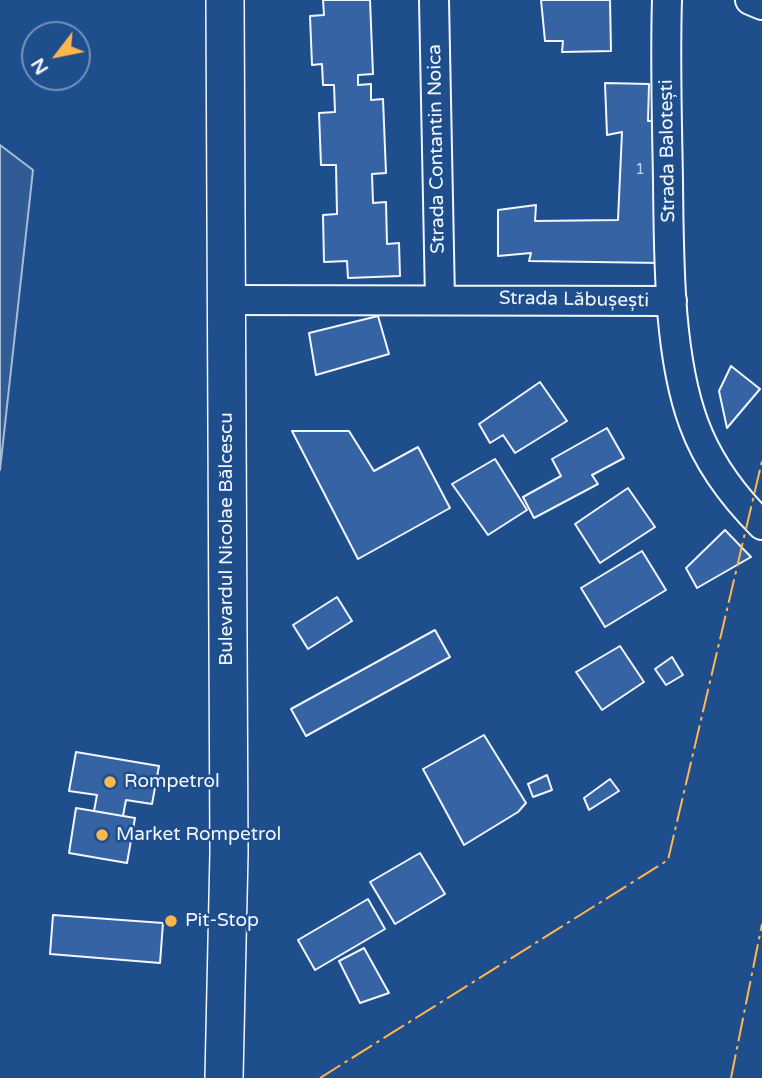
<!DOCTYPE html>
<meta charset="utf-8">
<style>
body{margin:0}
#map{position:relative;width:762px;height:1078px;overflow:hidden;background:#1f4e8c;font-family:"Varela Round",sans-serif}
canvas{display:block}
.north{position:absolute;left:21px;top:21px;width:70px;height:70px;box-sizing:border-box;background:#1f4e8c;border:2px solid #7391ba;border-radius:50%;rotate:238deg;font-size:19px;font-weight:700;line-height:28px;text-align:center;color:#f2f6ff}
.north::after{content:'';display:block;margin:auto;width:24px;height:32px;background:#ffb74d;clip-path:polygon(50% 0,100% 100%,50% 72%,0 100%)}
</style>
<div id="map">
<canvas width="762" height="1078"></canvas>
<div class="north">N</div>
</div>
<script>
const ctx = document.querySelector('canvas').getContext('2d');
ctx.lineJoin = 'round';
function paint(path, color) { ctx.fillStyle = color; ctx.fill(path, 'evenodd'); }
function strokePath(path, color, width, dash) { ctx.strokeStyle = color; ctx.lineWidth = width; ctx.lineCap = dash ? 'butt' : 'round'; ctx.setLineDash(dash || []); ctx.stroke(path); }
function write(font, color, halo, rows, align = 'center') {
  ctx.font = font + ' "Varela Round",sans-serif'; ctx.lineWidth = 5; ctx.setLineDash([]); ctx.textBaseline = 'middle'; ctx.strokeStyle = halo; ctx.fillStyle = color; for (const [text, x, y, turn = 0] of rows) {
    ctx.save(); ctx.translate(x, y); ctx.rotate((+turn || 0) * Math.PI / 180); ctx.textAlign = isNaN(turn) ? turn : align; if (halo) ctx.strokeText(text, 0, 0); ctx.fillText(text, 0, 0); ctx.restore();
  }
}
const built = new Path2D(`
 M0 145 33 170 0 470Z`);
const building = new Path2D(`
 M323 0H370L373 74 358 75V85L371 84V100L383 99 386 173 372 174 373 203 386 202 387 244 399 243 400 276 348 278 347 261 324 262 323 215 337 214 336 165H321L319 113 335 112 334 85H323L322 64 312 65 310 16 324 15Z
 M541 0H610L611 51 562 52 563 41H545Z
 M605 83 649 84 648 121 661 120V263L529 261 531 253 498 256V210L536 205 535 221 618 220 622 132 607 135Z
 M378 316 389 354 316 375 309 333Z
 M731 366 760 389 727 428 719 391Z
 M540 382 567 421 515 453 503 435 490 443 479 424Z
 M607 428 624 458 592 475 598 484 534 518 523 497 561 476 552 459Z
 M292 431H349L374 471 418 447 450 508 358 559Z
 M495 459 527 510 488 535 452 484Z
 M628 488 655 527 600 563 575 524Z
 M725 530 751 557 697 588 686 568Z
 M642 551 666 590 605 627 581 588Z
 M337 597 352 621 308 649 293 625Z
 M435 630 450 657 306 736 291 709Z
 M620 646 644 682 602 710 576 672Z
 M672 657 683 675 666 685 655 669Z
 M484 735 526 803 518 812 464 845 423 769Z
 M76 752 159 766 152 804 126 800 123 816 94 811 97 795 69 791Z
 M547 775 552 790 533 797 528 784Z
 M610 779 619 791 589 810 584 798Z
 M76 808 135 818 127 863 69 853Z
 M420 853 445 894 395 924 370 882Z
 M368 899 385 929 315 970 298 940Z
 M53 915 163 923 160 963 50 954Z
 M364 948 389 993 360 1003 339 961Z`);
const minor = new Path2D(`
 M434 0 440 299
 M667 0C665 60 667 121 668 181 669 256 668 354 694 424 708 462 734 497 762 525
 M750 0 762 5
 M227 300 672 301`);
const major = new Path2D(`
 M224 1078 229 853 225 0`);
const power = new Path2D(`
 M320 1078 668 860 762 461
 M731 1078 762 924`);
const markers = [
 [110,782,7,"#ffb74d"],
 [102,835,7,"#ffb74d"],
 [171,921,7,"#ffb74d"]
];
const numberNames = [
 ["1",640,170]
];
const streetNames = [
 ["Strada Contantin Noica",437,149,-91],
 ["Strada Balotești",668,151,-91],
 ["Strada Lăbușești",574,300,1],
 ["Bulevardul Nicolae Bălcescu",227,539,-90]
];
const poiNames = [
 ["Rompetrol",124,782],
 ["Market Rompetrol",116,835],
 ["Pit-Stop",185,921]
];
paint(built, '#305b95');
strokePath(built, '#a8bbd7', 2);
paint(building, '#3563a3');
strokePath(building, '#f2f6ff', 2);
strokePath(minor, '#f2f6ff', 32);
strokePath(major, '#f2f6ff', 40);
strokePath(minor, '#1f4e8c', 28);
strokePath(major, '#1f4e8c', 37);
strokePath(power, '#ffb74d', 2, [24, 5, 3.5, 5]);
for (const [x, y, r, color] of markers) { const dot = new Path2D(); dot.arc(x, y, r, 0, 2 * Math.PI); ctx.fillStyle = color; ctx.fill(dot); strokePath(dot, '#1f4e8c', 2.5); }
write('16px', '#c3d1e8', null, numberNames);
write('19px', '#f2f6ff', '#1f4e8c', streetNames);
write('19px', '#f2f6ff', '#1f4e8c', poiNames, 'left');
</script>
